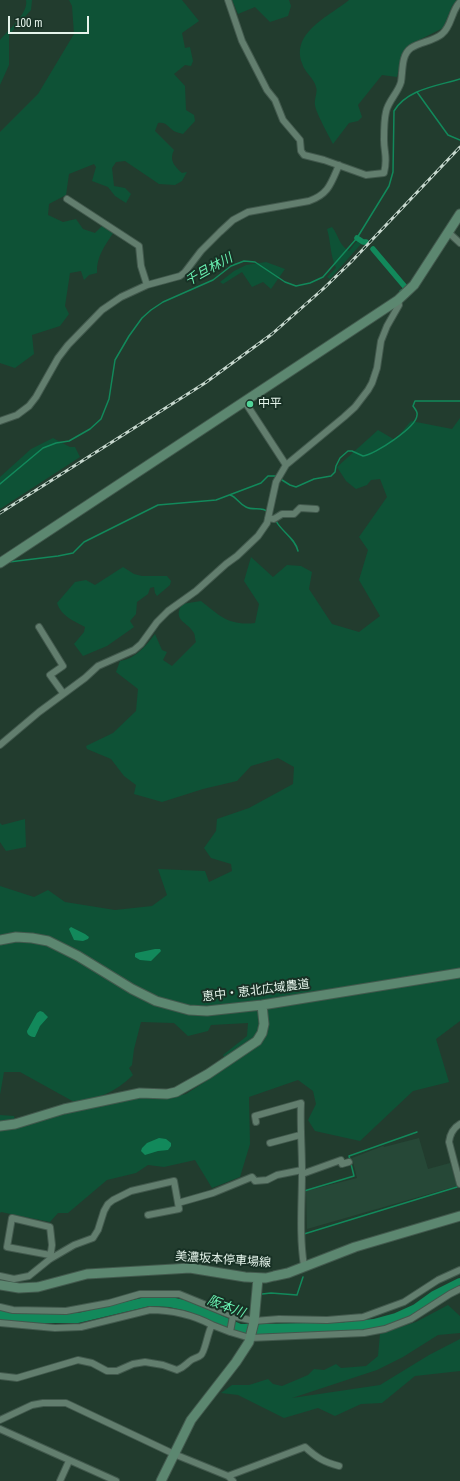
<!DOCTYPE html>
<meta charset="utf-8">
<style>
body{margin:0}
#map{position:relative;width:460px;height:1481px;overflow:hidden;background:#223c2e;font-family:"Archivo Narrow",sans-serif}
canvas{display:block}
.scale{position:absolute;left:8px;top:16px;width:81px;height:18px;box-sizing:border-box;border:2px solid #e5f4eb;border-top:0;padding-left:5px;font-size:12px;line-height:14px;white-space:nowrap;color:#e5f4eb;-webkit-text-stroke:3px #183125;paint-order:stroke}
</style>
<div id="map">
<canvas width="460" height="1481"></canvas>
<div class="scale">100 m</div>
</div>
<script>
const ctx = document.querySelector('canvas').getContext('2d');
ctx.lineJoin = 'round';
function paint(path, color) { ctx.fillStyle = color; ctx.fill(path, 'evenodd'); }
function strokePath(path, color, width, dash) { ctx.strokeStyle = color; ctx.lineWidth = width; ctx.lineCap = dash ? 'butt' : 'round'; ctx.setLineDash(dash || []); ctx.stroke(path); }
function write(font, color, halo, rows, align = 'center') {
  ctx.font = font + ' "Archivo Narrow","Noto Sans JP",sans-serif'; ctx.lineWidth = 4; ctx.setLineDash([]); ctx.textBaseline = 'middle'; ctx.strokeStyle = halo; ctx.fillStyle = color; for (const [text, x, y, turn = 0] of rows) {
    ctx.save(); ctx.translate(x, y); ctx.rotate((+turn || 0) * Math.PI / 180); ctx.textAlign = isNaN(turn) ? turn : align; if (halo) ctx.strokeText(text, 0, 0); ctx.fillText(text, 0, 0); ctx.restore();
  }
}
const built = new Path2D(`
 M419 1138 428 1169 450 1163 457 1186 307 1229 306 1191 357 1178 352 1158 383 1146 384 1147Z`);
const green = new Path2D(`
 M26 0H32L31 10 9 35V65L0 85V40C8 30 29 13 26 0Z
 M69 0H182L199 21 182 33 185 48 190 47 193 61 191 66 185 65 174 74 185 86 186 110 194 115 195 121 183 134C181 133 178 133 176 132 169 129 167 121 158 123L155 131 174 150C169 160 174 166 182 173L187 172 182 181 175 185 159 184 125 161 116 162 112 168 114 186 125 188 131 194 126 203 115 196 108 187 92 181 96 167 94 164 69 174 66 195 49 204 48 215 63 222 76 219 83 229 95 233 103 225 114 232C105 245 96 257 97 273L89 275 84 280 81 271 70 273 65 306 69 314 60 326 32 335 34 354 15 368 0 363V132L38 94 74 34 72 6Z
 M232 0H289L291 6 288 16 270 22 255 7 238 14Z
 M349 0H457L452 6 443 28 411 44 402 55 397 77 382 75 358 105 362 117 358 121 349 123 333 144C329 136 316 113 315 105 314 99 318 92 316 87 314 78 304 72 302 63 291 32 330 16 349 0Z
 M332 227C339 236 339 245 349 251L357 241 361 244 330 279 327 277 336 268C330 255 331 242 327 229Z
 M266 262 285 269 271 289 263 282 252 287 242 272 223 284 220 282 234 271 246 265Z
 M460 418V1021L436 1039 449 1082 413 1091 360 1141 315 1131 308 1120 316 1104 313 1091 298 1080 249 1097 250 1144 240 1177 212 1188 195 1160 164 1167 148 1165 136 1173 107 1180 68 1213H58L50 1222 1 1212 0 1213V1115L14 1116 16 1124 140 1096 162 1099 186 1094 229 1066 223 1055 247 1036 248 1023 211 1025 208 1031 188 1036 174 1023 141 1022 134 1049 132 1065 129 1068 133 1075C114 1093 101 1097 76 1103L20 1072H4L0 1095V886L34 897 48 890 65 902 115 910 152 906 167 895 158 869 205 871 209 882 232 871 231 864 211 858 204 848 216 831 217 819 249 808 293 784 294 767 278 758 251 766 237 781 203 789 162 802 134 794 136 785 124 776 111 759 87 749 86 746 113 733 136 711 138 689 116 672 120 661C135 659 146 646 155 634L162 650 167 652 163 660 172 666 196 642C195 640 195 635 194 633 187 621 172 621 182 604L201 601C220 616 229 626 255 623L259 604 244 581 251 557 273 577 287 565 301 566 312 572 309 589 332 624 359 632 380 616 359 580 368 550 359 537 387 497 380 479 371 480 367 485 356 489 346 481 337 467 378 430 395 440 411 421 452 429Z
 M53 438 70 447H75L80 457 0 509V477L31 449Z
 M123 567 134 574 142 576H167L171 581 170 585 157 596 155 593 154 587 150 588 148 594 137 602 136 614 130 621 134 627 107 646 83 656 74 644 84 632 85 627C74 621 61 616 57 603L75 582 86 580 95 585Z
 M25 819 26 847 6 851 0 842V823L2 825Z
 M448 1305 460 1316V1333L438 1335 403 1357 377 1370 292 1398 380 1385 429 1355 460 1339V1371L415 1376 382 1403 361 1404 335 1416 318 1408 284 1418 238 1395 221 1393 232 1385H249L268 1379 273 1384 282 1386 308 1375 314 1369 324 1370 336 1364 341 1368 366 1366 378 1356 380 1334 416 1322Z`);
const water = new Path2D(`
 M71 927 85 934 89 937 88 939 83 941 74 940 69 929Z
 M155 949H160L161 951 151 961 140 960 135 957V954L136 953Z
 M40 1011 43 1012 48 1017 40 1026 35 1037C31 1037 27 1035 27 1031L37 1013Z
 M159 1138 166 1139 171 1143V1146L168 1150 158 1151 145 1155 141 1151 142 1148 147 1143Z`);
const stream = new Path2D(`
 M417 92 448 135 460 140
 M282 480 290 485 296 487 314 479 331 476 335 472 336 466 340 458 348 451H352L363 456C374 455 417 427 417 415 418 412 415 409 413 406L415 401H460
 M0 484 43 448 56 443 69 441 90 429 101 419 109 399 115 360 129 336 142 318 151 310 163 302 213 280 231 266 244 261 255 262 285 282 296 286 310 283 323 277 357 238 389 186 393 172 394 111C407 89 437 86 460 79
 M230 495C237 497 239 504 246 507 253 511 262 506 268 512
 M276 521C282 532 295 538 298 551
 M9 562 58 556 73 553 84 542 158 505 216 500 261 483 268 476H276
 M304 1191 354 1176 349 1156 417 1132
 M304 1227V1214
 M304 1232V1234L457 1187
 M262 1294 271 1293 297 1295 303 1277`);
const canal = new Path2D(`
 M357 238 363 242H366
 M373 249 406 288V290L402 292`);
const river = new Path2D(`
 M0 1315 11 1318H78L150 1301 170 1302 188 1306 240 1329H265L345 1327 374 1324 396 1318 416 1309 434 1296 460 1283`);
const street = new Path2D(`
 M228 0 242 41 267 90 275 100 283 120 300 140 301 151 304 155 324 160 366 175 384 173C388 158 384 153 384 140 384 131 384 120 386 112 388 101 398 93 401 82 403 71 401 55 411 48 420 42 434 41 442 34 452 26 451 11 460 2
 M67 199 139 246 141 266 147 285
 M448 232 460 243
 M245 402 286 465
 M0 421 17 415 29 406 36 397 58 358 68 345 102 310 121 297 147 285 180 276 185 272 201 251 220 232 233 220 248 212 309 201C329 194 331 183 339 165
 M268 518 274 519 282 514H294L300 508 316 509
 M39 627 63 666 50 675 63 693
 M0 745 39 712 85 678 98 666 134 650 141 644 157 622 168 611 196 591 226 564 237 556 258 536 267 523 276 482 286 465 344 417 355 407 368 390 372 383 377 368 381 341 387 326 399 305 398 300
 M256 1122 255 1116 301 1103C300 1126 302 1148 302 1171 302 1203 299 1234 304 1266
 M460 1124C453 1128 450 1134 449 1142L460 1184
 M270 1143 300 1135
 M302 1174 341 1160 342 1164 349 1162
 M148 1215 179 1209 178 1203
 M50 1259 52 1245 50 1227 12 1218 7 1247 50 1255
 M0 1276 14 1279 29 1276 50 1259 74 1245 93 1238 98 1230 104 1211 108 1204 113 1200 131 1191 174 1181 178 1203 213 1193 252 1177 255 1181 267 1180 277 1175 302 1170
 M0 1307 13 1310 66 1311 109 1303 140 1294H179L233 1316 254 1321 279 1319 327 1320 363 1317 404 1302 438 1280 460 1270
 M0 1323 55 1328 81 1327 150 1310C171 1310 193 1315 212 1325
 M230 1332 233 1316
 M0 1376 17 1378 78 1360 92 1363 107 1371H117L133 1364 145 1362 163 1365 177 1370C183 1368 185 1365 190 1361 193 1358 198 1358 201 1355 205 1352 208 1331 212 1325L230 1332 250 1338 364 1333 385 1329 411 1319 450 1294 460 1289
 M0 1420 32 1405 43 1403H66L174 1454 228 1476 233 1481
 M0 1429 116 1481
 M228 1476 305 1447C317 1458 324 1462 339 1466
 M60 1481 69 1461`);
const secondary = new Path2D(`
 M0 563 398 300 414 285 460 214
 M0 940 16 937 32 938 48 941 78 956 132 989 156 1001 189 1010 207 1011 262 1005 460 973
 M0 1126 15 1124 64 1109 140 1093 167 1094 176 1092 208 1074 257 1041 262 1033 264 1024 262 1005
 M0 1285 19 1288 38 1287 87 1274 174 1269 190 1268 245 1277 266 1278 274 1276 288 1273 355 1247 460 1216
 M161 1481 191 1420 236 1362 249 1342 254 1322 258 1278`);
const rail = new Path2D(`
 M0 513 205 383 272 334 323 289 351 262 460 147`);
const markers = [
 [250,404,4,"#50d398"]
];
const poiNames = [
 ["中平",258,404]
];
const streetNames = [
 ["恵中・恵北広域農道",256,991,-7],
 ["美濃坂本停車場線",223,1260,4]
];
const waterNames = [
 ["千旦林川",209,270,-29],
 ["阪本川",226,1307,21]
];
paint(built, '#264837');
paint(green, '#0e5236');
paint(water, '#12895b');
strokePath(stream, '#12895b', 1.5);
strokePath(canal, '#12895b', 5.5);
strokePath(river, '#12895b', 10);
strokePath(street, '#42594d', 8);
strokePath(secondary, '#42594d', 11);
strokePath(street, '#627e6e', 6);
strokePath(secondary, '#5c8770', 9);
strokePath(rail, '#c6d7cd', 3);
strokePath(rail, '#183125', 1.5, [4.5]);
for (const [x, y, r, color] of markers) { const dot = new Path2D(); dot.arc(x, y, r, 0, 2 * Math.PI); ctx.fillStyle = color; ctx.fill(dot); strokePath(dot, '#183125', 1.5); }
write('12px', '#e5f4eb', '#183125', poiNames, 'left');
write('12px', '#e5f4eb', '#183125', streetNames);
write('italic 13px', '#69f2b2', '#183125', waterNames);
</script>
